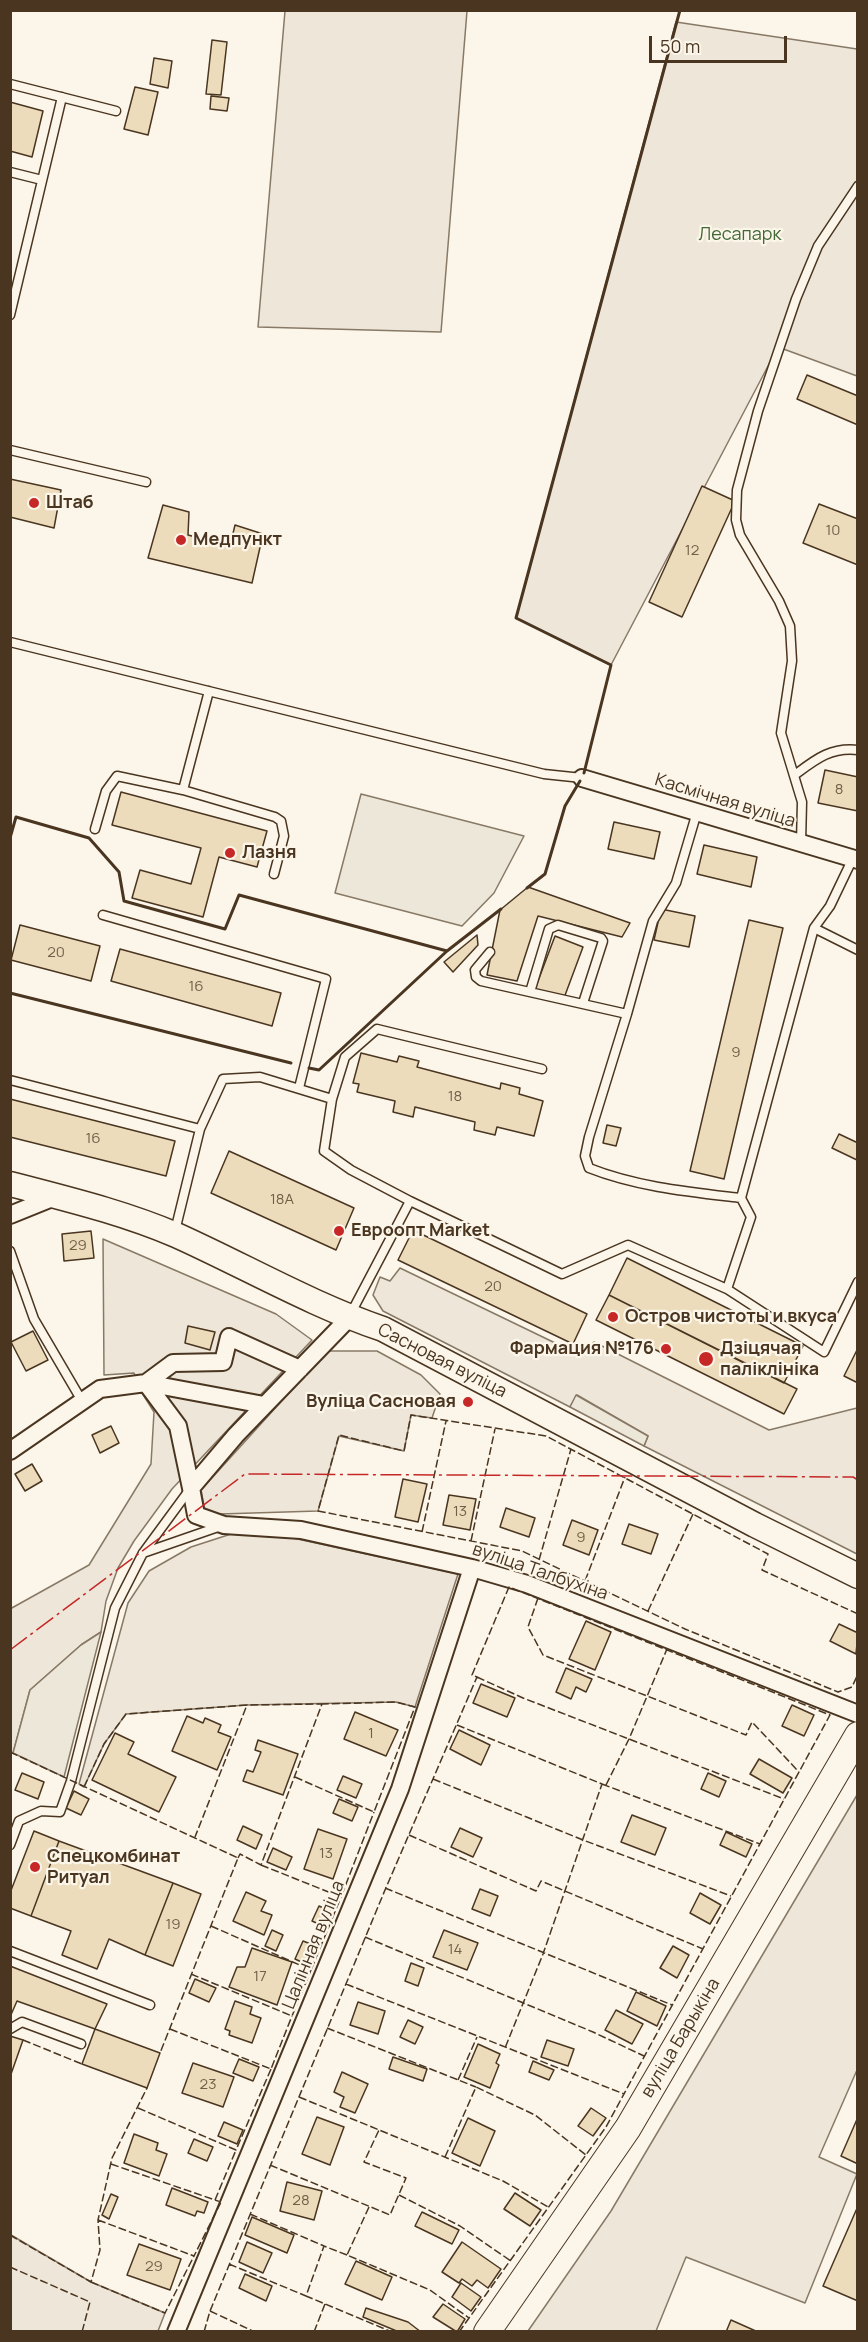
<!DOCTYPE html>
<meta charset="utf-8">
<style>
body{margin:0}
#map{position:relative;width:868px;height:2342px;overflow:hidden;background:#fbf6e9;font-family:Manrope,sans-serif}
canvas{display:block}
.frame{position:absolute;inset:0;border:12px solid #4a3520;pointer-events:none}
.scale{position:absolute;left:649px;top:36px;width:138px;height:27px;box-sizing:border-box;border:3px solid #4a3520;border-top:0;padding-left:8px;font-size:18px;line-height:21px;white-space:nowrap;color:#4a3520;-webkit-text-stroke:4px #fbf6e9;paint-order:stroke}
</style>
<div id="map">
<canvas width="868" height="2342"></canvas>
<div class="frame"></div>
<div class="scale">50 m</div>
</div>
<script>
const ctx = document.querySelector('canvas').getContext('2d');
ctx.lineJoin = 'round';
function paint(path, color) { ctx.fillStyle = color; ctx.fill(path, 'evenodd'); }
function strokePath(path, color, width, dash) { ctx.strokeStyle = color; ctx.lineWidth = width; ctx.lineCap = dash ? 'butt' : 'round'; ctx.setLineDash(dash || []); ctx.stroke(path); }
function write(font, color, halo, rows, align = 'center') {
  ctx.font = font + ' Manrope,sans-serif'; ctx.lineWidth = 4.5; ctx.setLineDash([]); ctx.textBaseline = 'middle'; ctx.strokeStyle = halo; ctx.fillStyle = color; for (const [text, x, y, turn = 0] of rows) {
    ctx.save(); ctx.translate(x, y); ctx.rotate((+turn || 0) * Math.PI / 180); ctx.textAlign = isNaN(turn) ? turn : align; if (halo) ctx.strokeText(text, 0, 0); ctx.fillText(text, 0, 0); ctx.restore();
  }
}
const green = new Path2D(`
 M285 11H467L441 332 258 327Z
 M676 22 857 49V376L778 347 611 665 516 618Z
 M103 1239 276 1314 312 1340 172 1489 134 1541 118 1568 106 1601 101 1632 81 1645 30 1690 13 1753 10 1752V1609L89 1565 151 1464 154 1412 142 1393 134 1373 104 1375Z
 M400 1268 580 1355 594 1342 769 1430 857 1408V1554L644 1446 648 1436 577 1395 570 1407 383 1311 373 1295 380 1277 390 1281Z
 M327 1351H377L421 1375 440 1394 432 1418 411 1415 404 1451 339 1436 318 1511 220 1514 205 1511 201 1490Z
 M231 1534 293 1538 458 1574 415 1707 396 1702 247 1705 126 1714 104 1744 84 1787 79 1784 128 1603 149 1571 191 1547Z
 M857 1795V2070L819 2157 857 2174 805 2303 686 2257 656 2331H528L611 2211Z
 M11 2235 91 2282 165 2313 158 2331H11Z`);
const parking = new Path2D(`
 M361 794 524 836 494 893 462 926 335 893Z
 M576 1395 648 1436 644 1446 570 1407Z
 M101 1632 64 1777 13 1753 30 1690 81 1645Z`);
const building = new Path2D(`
 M212 40 227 42 221 95 206 94Z
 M154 58 172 61 168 88 150 84Z
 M135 87 158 92 148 135 124 129Z
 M211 96 229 98 227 111 210 109Z
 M10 102 43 111 32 157 10 151Z
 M807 375 858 396V425L797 399Z
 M10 479 61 490 54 528 10 517Z
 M702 486 735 501 682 617 649 602Z
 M819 504 858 519V565L803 543Z
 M163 505 189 512 188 535 230 546 235 525 263 534 252 583 148 558Z
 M825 770 858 777V811L818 803Z
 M121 792 267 831 257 867 219 857 203 917 132 898 140 870 191 884 201 848 112 825Z
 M614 822 660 832 654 859 608 849Z
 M704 845 757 857 751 887 697 874Z
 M528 887 630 923 622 937 538 916 517 981 487 975 500 910Z
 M661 909 695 916 689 947 654 940Z
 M749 920 783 928 724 1179 690 1171Z
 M20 925 100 946 91 981 11 960Z
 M477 935 478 945 453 972 444 962Z
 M555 936 583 947 564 998 535 989Z
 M120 949 281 993 272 1026 111 981Z
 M361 1053 397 1062 399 1056 419 1061 417 1067 500 1089 501 1083 520 1088 519 1094 543 1101 534 1136 497 1127 495 1135 474 1130 475 1122 415 1107 413 1117 393 1112 395 1101 357 1092 359 1084 353 1083Z
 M10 1099 175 1141 166 1176 10 1137Z
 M607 1125 621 1128 616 1146 603 1143Z
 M839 1134 858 1143 857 1160 832 1148Z
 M229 1151 354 1208 336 1250 211 1193Z
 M413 1230 587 1314 573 1344 398 1260Z
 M91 1231 94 1258 64 1261 62 1234Z
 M627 1258 803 1346 784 1383 609 1295Z
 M609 1295 797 1389 784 1414 596 1320Z
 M188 1326 215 1332 210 1350 185 1343Z
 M33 1331 48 1360 26 1371 11 1342Z
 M858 1348V1383L844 1376Z
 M111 1426 119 1443 100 1453 92 1435Z
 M32 1464 42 1481 25 1491 15 1474Z
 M403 1479 427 1484 418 1522 395 1517Z
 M449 1495 476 1499 470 1530 443 1525Z
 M506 1508 535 1518 529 1537 500 1527Z
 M572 1520 598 1530 589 1555 563 1545Z
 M629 1524 658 1534 651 1554 622 1544Z
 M586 1621 611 1632 595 1670 569 1659Z
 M839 1624 858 1633 856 1654 830 1641Z
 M566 1668 592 1679 586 1692 576 1687 571 1699 556 1692Z
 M481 1684 515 1698 507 1717 473 1703Z
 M792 1705 814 1715 804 1736 782 1726Z
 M355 1712 398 1730 386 1756 344 1739Z
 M187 1716 203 1723 205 1718 221 1725 218 1732 231 1737 217 1770 172 1751Z
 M459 1730 490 1745 481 1765 450 1749Z
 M115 1733 134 1742 128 1754 176 1777 159 1812 92 1780Z
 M258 1740 298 1754 283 1795 243 1781 247 1770 253 1772 261 1752 255 1750Z
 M759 1759 792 1778 783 1793 750 1774Z
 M22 1773 44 1782 38 1799 15 1790Z
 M708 1773 726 1781 719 1797 701 1789Z
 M343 1776 362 1784 356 1798 337 1790Z
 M74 1791 89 1799 81 1815 66 1808Z
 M339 1799 358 1807 352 1821 333 1813Z
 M632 1815 666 1828 655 1855 621 1842Z
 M243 1826 262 1835 256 1849 237 1840Z
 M460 1828 482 1838 473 1857 451 1847Z
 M318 1829 347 1839 333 1879 304 1869Z
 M34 1831 59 1841 31 1916 10 1908V1893Z
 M726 1832 752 1844 746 1857 720 1845Z
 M59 1841 173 1883 145 1955 109 1939 97 1969 62 1955 71 1931 31 1916Z
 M273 1848 292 1857 286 1870 267 1862Z
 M173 1883 201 1894 173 1966 145 1955Z
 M480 1889 498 1896 490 1916 472 1909Z
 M246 1892 266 1901 261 1911 272 1915 264 1935 233 1921Z
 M700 1893 721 1905 710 1924 690 1913Z
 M319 1906 330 1911 323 1926 312 1921Z
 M272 1930 283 1935 276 1951 265 1946Z
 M444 1930 478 1943 467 1970 433 1957Z
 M303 1941 316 1946 308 1965 295 1959Z
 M673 1946 689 1955 677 1978 660 1968Z
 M252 1948 292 1962 277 2005 229 1987 237 1967H245Z
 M411 1963 424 1968 418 1986 405 1981Z
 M10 1966 107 2004 95 2029 17 2001 10 2017Z
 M195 1979 216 1988 209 2002 189 1993Z
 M636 1992 666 2006 657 2026 627 2011Z
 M235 2001 252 2007 250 2014 261 2018 252 2043 229 2035 230 2031 225 2029Z
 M358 2002 385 2011 378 2034 350 2025Z
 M616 2010 643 2024 632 2044 605 2030Z
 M408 2020 423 2027 415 2044 400 2037Z
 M95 2029 160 2053 147 2088 82 2064Z
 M10 2036 23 2040 10 2077Z
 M547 2040 574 2049 568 2066 541 2057Z
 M478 2044 500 2054 496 2063 499 2065 490 2088 464 2077Z
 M393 2057 427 2069 423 2081 389 2069Z
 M239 2059 259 2067 253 2081 233 2073Z
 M533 2061 554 2070 549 2080 529 2072Z
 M193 2063 234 2077 223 2107 182 2093Z
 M342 2072 368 2084 355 2113 340 2107 344 2097 334 2092Z
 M591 2108 606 2118 593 2136 578 2126Z
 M317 2117 344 2127 330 2165 302 2154Z
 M858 2117V2164L841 2156Z
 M468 2118 495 2131 480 2166 452 2153Z
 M224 2122 243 2130 237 2144 218 2136Z
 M134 2134 158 2143 156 2150 167 2154 159 2176 124 2163Z
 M194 2139 213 2147 207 2161 188 2153Z
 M287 2182 322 2191 314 2220 280 2211Z
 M172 2188 208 2202 204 2213 197 2211 195 2216 166 2205Z
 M515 2193 541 2210 530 2226 504 2209Z
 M111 2194 118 2197 109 2219 102 2215Z
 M858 2206V2301L823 2286Z
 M422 2212 459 2230 452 2244 415 2226Z
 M252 2217 294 2235 287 2253 245 2235Z
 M247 2242 272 2253 263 2273 239 2262Z
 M462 2242 501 2269 488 2288 477 2280 472 2286 462 2279 459 2283 442 2272Z
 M139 2244 181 2259 170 2290 127 2275Z
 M356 2261 392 2277 382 2300 345 2284Z
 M245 2274 272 2286 266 2301 239 2288Z
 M461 2283 481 2297 471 2311 452 2297Z
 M443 2304 465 2319 457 2332 433 2317Z
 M366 2308 408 2322 421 2332H399L363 2317Z
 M731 2320 758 2332H726Z`);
const lane = new Path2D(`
 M10 84 116 111
 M10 172 42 180
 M10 315 62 97
 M10 450 146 482
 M10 642 544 774 582 778
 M796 774C816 759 831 747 858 750
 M183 790 275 817 281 821 284 836 274 874
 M95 829 106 791 117 776 183 790 209 691
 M801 843 802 802 781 733 792 661 790 626 779 601 740 535 736 520 737 490 758 411 796 299 818 246 858 186
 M103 915 326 979 299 1088
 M814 928 858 950
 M490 952 475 970 476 977 481 981 627 1014 589 1137 585 1156 589 1168C637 1187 690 1192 741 1198
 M530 992 549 929 558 925 601 938 603 941 583 1003
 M627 1014 653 921 676 883 697 812
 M10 1080 200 1129
 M410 1201 562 1274 628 1245 727 1289 824 1352 858 1282
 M175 1231 200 1129 223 1079 260 1077 332 1099
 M10 1251 34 1319 82 1401
 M727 1289 751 1217 741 1198 814 928 830 906 853 858
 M350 1315 410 1201 351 1170 324 1151 332 1099 345 1057 377 1029 542 1069
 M143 1553 221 1526
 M10 1845 19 1821 41 1811 60 1812 71 1781 115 1608 143 1553 190 1489
 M10 1951 150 2005
 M10 2029 22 2022 81 2044`);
const street = new Path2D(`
 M582 778 858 860
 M10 1215 57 1196
 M349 1318 236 1435 191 1488 196 1515 224 1525 301 1530 472 1568 527 1584 858 1714
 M10 1451 100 1389 146 1383 264 1405
 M191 1488 178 1426 146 1383 173 1363 223 1362 229 1337 300 1369
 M176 2332 400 1789 472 1568`);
const secondary = new Path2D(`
 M10 1184C67 1199 122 1212 176 1235 245 1266 312 1305 383 1329L755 1525 858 1576`);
const primary = new Path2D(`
 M487 2332 628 2128 858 1735`);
const fence = new Path2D(`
 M422 1532 446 1421
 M471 1541 495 1429
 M539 1560 571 1449
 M585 1581 625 1477
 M538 1598 528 1627 543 1655 746 1735 752 1722 799 1772
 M648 1611 693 1514
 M858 1614 762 1570 768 1554 546 1436 411 1415 404 1451 339 1435 318 1511 522 1551 685 1629 838 1692 852 1687 858 1674
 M477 1677 523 1698 784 1799
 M457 1725 602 1784 543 1954 505 2048
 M10 1752 238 1858 160 2053
 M295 1777 374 1812 415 1707 396 1702 322 1704
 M433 1779 583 1840 731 1896
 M602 1784 760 1844
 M606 1785 629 1739 667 1649
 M84 1787 104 1744 126 1714 247 1705 195 1837
 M409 1835 536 1891 541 1881 703 1949
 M238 1858 240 1854 261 1865 322 1704 247 1705
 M261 1865 341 1897 374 1812
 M385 1888 672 2005
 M211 1926 311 1970 341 1897
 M365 1937 593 2032 644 2056
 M191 1974 292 2016 311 1970
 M346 1984 624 2094
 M327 2028 476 2087
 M170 2029 271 2069 292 2016
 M23 2040 82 2064
 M458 2080 477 2037
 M299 2097 503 2181 548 2207
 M138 2108 236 2150 271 2069
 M445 2157 476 2087 535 2115 586 2155
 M111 2164 215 2200 236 2150
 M270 2165 390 2215 406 2178 364 2162 379 2130
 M399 2195 460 2226 511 2261
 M369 2207 347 2255 430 2290 469 2318
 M250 2214 324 2246
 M98 2220 194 2256 221 2202 215 2200
 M10 2235 91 2282 100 2250 98 2220 112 2158 147 2088
 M347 2255 324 2246 306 2296 392 2332
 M229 2264 306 2296
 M10 2267 90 2302 82 2332
 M91 2282 165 2313 194 2256
 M210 2311 255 2332
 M204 2332 210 2311 385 1890 477 1677 472 1675 509 1587 830 1715 606 2127 459 2332
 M314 2332 325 2304`);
const wall = new Path2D(`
 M584 773 611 665 516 618 680 10
 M10 838 16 817 89 838 119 872 124 901 225 929 239 895 447 951 501 909
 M527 888 545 874 565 806 580 781
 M10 993 291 1063
 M309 1068 319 1070 447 951`);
const power = new Path2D(`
 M10 1650 245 1474 853 1477 858 1480`);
const markers = [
 [34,503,6,"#c62828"],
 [181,540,6,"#c62828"],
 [230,853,6,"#c62828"],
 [339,1231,6,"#c62828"],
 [613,1317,6,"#c62828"],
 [666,1349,6,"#c62828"],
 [706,1359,8,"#c62828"],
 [468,1402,6,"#c62828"],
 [35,1867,6,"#c62828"]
];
const numberNames = [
 ["10",833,531],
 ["12",692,551],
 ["8",839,790],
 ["20",56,953],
 ["16",196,987],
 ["9",736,1053],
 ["18",455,1097],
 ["16",93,1139],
 ["18А",282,1200],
 ["29",78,1246],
 ["20",493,1287],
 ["13",460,1512],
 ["9",581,1538],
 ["1",371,1734],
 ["13",326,1854],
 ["19",173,1925],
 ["14",455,1950],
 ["17",260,1977],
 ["23",208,2085],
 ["28",301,2201],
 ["29",154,2267]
];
const parkNames = [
 ["Лесапарк",740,235]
];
const poiNames = [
 ["Штаб",46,503],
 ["Медпункт",193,540],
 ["Лазня",242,853],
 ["Евроопт Market",351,1231],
 ["Остров чистоты и вкуса",625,1317],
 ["Фармация №176",654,1349,"right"],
 ["Дзіцячая",720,1349],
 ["паліклініка",720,1370],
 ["Вуліца Сасновая",456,1402,"right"],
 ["Спецкомбинат",47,1857],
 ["Ритуал",47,1878]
];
const streetNames = [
 ["Касмічная вуліца",725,801,17],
 ["Сасновая вуліца",442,1361,27],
 ["вуліца Талбухіна",540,1572,19],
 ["Цалінная вуліца",314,1945,-68],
 ["вуліца Барыкіна",681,2038,-59]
];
paint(green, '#ede6d9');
strokePath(green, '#887966', 1.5);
paint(parking, '#ede7d9');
strokePath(parking, '#887966', 1.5);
paint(building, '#ecdcbc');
strokePath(building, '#4a3520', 1.5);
strokePath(lane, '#4a3520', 11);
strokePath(street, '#4a3520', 20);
strokePath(secondary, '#4a3520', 27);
strokePath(primary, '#4a3520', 28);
strokePath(lane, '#fbf6e9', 8);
strokePath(street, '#fbf6e9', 16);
strokePath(secondary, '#fbf6e9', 24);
strokePath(primary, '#fbf6e9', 26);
strokePath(fence, '#4a3520', 1.5, [8, 3]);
strokePath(wall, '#4a3520', 3);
strokePath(power, '#c62828', 1.5, [21, 4.5, 3, 4.5]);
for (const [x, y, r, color] of markers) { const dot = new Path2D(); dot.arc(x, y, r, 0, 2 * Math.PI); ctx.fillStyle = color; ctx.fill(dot); strokePath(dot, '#fbf6e9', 2); }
write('15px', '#725f47', null, numberNames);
write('18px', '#436837', '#fbf6e9', parkNames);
write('bold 18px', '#4a3520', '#fbf6e9', poiNames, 'left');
write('18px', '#4a3520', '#fbf6e9', streetNames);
</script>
